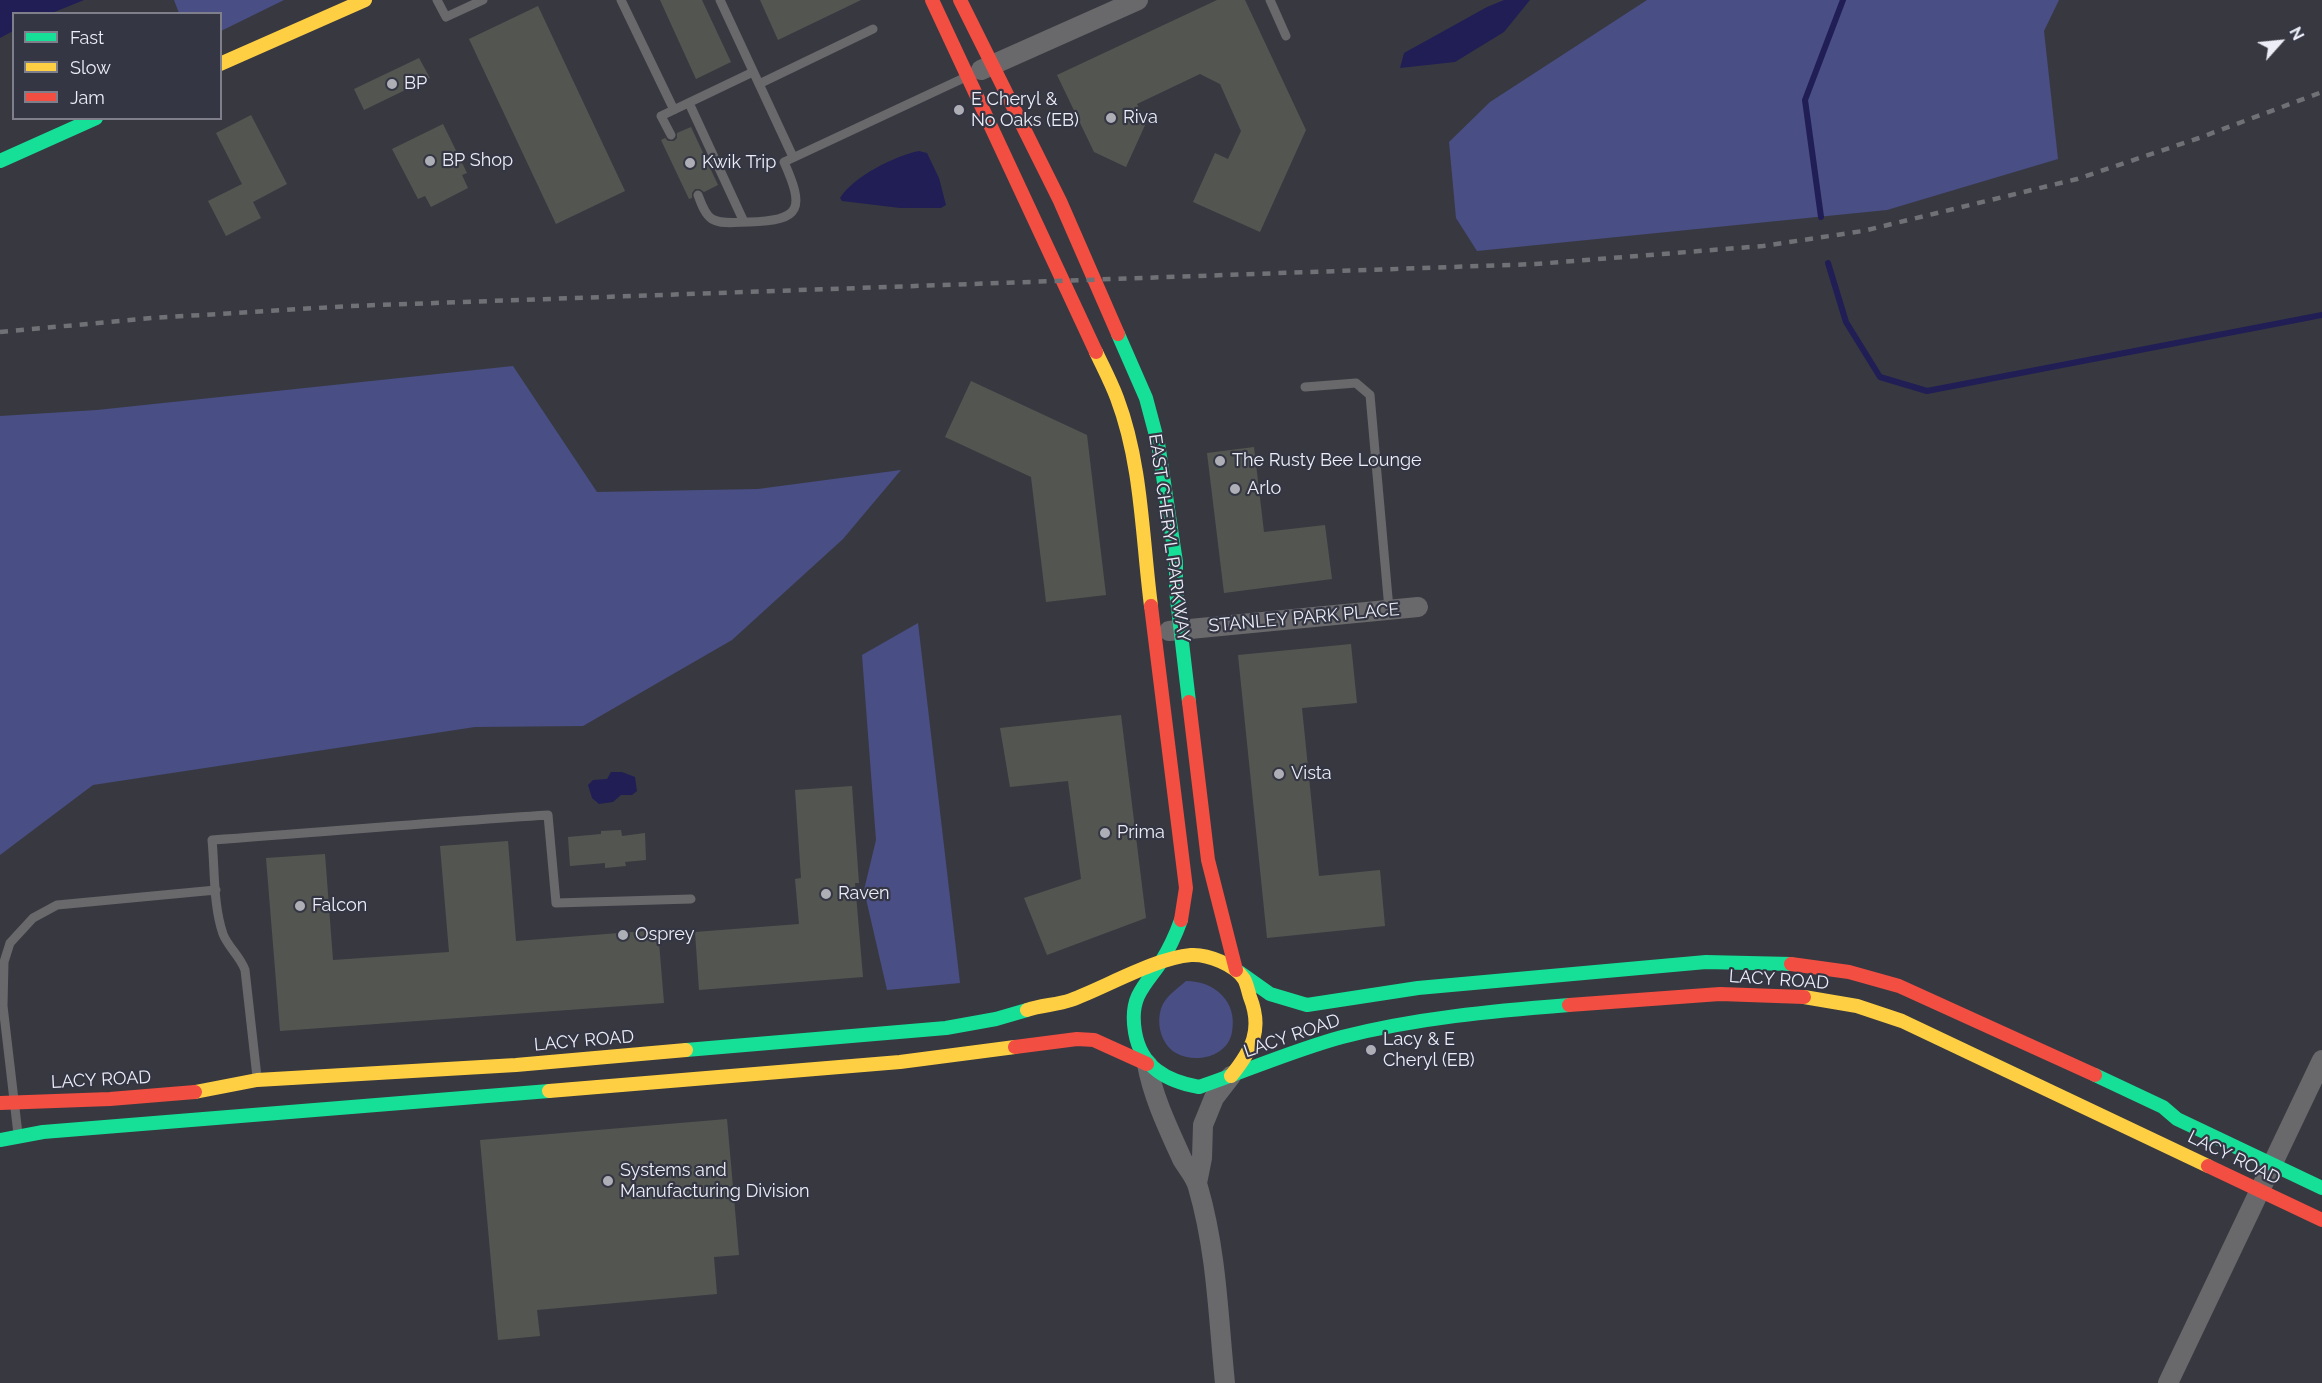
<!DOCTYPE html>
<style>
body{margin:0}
#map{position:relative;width:2322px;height:1383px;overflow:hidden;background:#383940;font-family:Raleway,sans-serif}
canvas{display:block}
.legend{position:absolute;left:12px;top:12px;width:210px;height:108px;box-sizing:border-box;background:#343644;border:2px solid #7e7f8b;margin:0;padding:8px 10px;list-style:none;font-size:18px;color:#ecedf6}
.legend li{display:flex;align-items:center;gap:12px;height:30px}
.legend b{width:30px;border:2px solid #7e7f8b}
.north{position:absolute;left:2250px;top:12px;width:60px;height:60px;-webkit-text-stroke:4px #343644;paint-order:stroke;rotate:63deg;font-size:16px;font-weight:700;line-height:24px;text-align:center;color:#ecedf6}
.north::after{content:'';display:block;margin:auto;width:21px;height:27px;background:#ecedf6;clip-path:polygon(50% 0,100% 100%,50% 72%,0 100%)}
</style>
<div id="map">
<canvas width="2322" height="1383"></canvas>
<ul class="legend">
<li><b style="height:8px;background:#16e098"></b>Fast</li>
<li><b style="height:8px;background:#ffcf43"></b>Slow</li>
<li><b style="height:8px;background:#f24e42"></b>Jam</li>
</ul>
<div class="north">N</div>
</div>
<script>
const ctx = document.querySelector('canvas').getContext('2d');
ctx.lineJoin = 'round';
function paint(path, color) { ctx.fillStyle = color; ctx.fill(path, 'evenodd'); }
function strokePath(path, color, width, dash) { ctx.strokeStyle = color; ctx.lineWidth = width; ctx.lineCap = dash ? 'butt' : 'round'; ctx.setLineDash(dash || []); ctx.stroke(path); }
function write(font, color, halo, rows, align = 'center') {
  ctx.font = font + ' Raleway,sans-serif'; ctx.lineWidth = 4.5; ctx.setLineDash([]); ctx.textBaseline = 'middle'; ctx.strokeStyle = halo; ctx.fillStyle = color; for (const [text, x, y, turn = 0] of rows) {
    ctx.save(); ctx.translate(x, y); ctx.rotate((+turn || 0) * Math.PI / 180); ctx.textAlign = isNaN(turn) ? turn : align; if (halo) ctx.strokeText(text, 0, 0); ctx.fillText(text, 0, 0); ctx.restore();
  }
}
const green = new Path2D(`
 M174 0H284L221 31 220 14 179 13Z
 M1647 0H2059L2044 31 2058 159 1887 210 1477 251 1456 218 1449 142 1490 102Z
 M513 366 597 492 758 489 901 470 843 539 732 640 583 726 475 727 93 785 0 855V416L97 410Z
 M918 623 960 983 887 990 864 890 876 840 862 655Z
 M1186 981C1214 981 1238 1001 1232 1032 1228 1057 1195 1064 1176 1053 1160 1044 1155 1020 1163 1004 1168 995 1178 988 1186 981Z`);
const water = new Path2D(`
 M0 0H84L52 13 14 14 13 31 0 38Z
 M1504 0H1530L1504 32 1455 62 1400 68 1404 53 1487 7Z
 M919 151 927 153 939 178 946 205 941 208H900L842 201 840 198C854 176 895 156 919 151Z
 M611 772H622L635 777 637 791 632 795H621L613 802 599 804 592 798 588 785 593 780 607 779Z`);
const stream = new Path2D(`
 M1821 217 1805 100 1843 0
 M1828 263 1846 322 1880 377 1927 391 2322 315`);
const building = new Path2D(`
 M660 0H702L731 62 696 79Z
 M760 0H861L778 40Z
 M1217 0H1245L1306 130 1260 232 1193 202 1215 153 1228 159 1241 131 1220 84 1200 74 1137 104 1146 123 1126 167 1094 152 1057 75Z
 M538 6 625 191 556 224 469 39Z
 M419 58 430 78 364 110 354 89Z
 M251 115 287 184 253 202 261 218 226 236 208 201 242 184 216 133Z
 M443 124 467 173 462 175 468 188 431 207 425 196 418 199 392 149Z
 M691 127 718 185 704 192 700 189H695L692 193V198L689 199 661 140 665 138 668 141H674L677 138V133Z
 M971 381 1087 435 1106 595 1046 602 1031 477 945 437Z
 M1254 447 1264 532 1325 525 1332 579 1224 593 1207 453Z
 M1351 644 1357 703 1302 708 1319 876 1380 870 1385 926 1267 938 1238 655Z
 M1121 715 1146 918 1047 955 1024 898 1081 879 1068 781 1010 787 1000 728Z
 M852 786 859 883H855L863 977 699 990 695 932 799 924 795 879 801 878 795 790Z
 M621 830 622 836 645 833 646 860 625 862 626 866 605 868V863L570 866 568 837 601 834V831Z
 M508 841 516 941 658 930 664 1003 280 1031 266 858 325 854 333 960 449 952 440 846Z
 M727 1119 739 1255 714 1257 717 1294 537 1310 540 1336 498 1340 480 1140Z`);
const lane = new Path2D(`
 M437 0 446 17 483 0
 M621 0 674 110
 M720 0 793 157
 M1270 0 1286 36
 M759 84 873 29
 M689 103 744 222
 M671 135 661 116 753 72
 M698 195C701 203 705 215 712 219 722 225 738 222 749 222 803 221 804 207 784 162L966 77
 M1305 387 1356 383 1370 395 1389 609
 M257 1077 245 970C240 956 228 947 223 934 213 905 215 870 212 840 324 832 436 822 548 815L556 903 691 899
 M18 1134 3 1006 4 962 10 943 33 918 57 905 216 890`);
const street = new Path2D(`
 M981 70 1138 0
 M1169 631 1418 607
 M1147 1064C1153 1097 1168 1128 1182 1159 1187 1168 1195 1176 1198 1187 1217 1253 1218 1315 1225 1383
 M1197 1183 1202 1158 1203 1125 1214 1098 1231 1076
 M2168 1383 2322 1060`);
const fast = new Path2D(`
 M0 161 96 118
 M1118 334 1146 398 1158 443 1176 562V591L1189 702
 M1181 920C1176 934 1169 949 1161 962 1154 973 1144 983 1138 996 1133 1007 1133 1020 1135 1032 1141 1067 1166 1081 1199 1087 1246 1071 1294 1050 1342 1037 1416 1018 1493 1011 1569 1005
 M1239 972 1270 994 1307 1005 1418 988 1706 962 1791 964
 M686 1050 946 1028 996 1019 1027 1010
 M2095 1075 2163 1107 2177 1119 2322 1188
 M0 1140 43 1132 549 1091`);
const slow = new Path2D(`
 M220 64 365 0
 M1096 352C1103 367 1111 382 1117 398 1142 464 1142 537 1151 606
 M1804 997 1857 1006 1902 1021 2208 1166
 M1027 1010C1041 1005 1057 1005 1071 1000 1106 987 1155 958 1191 955 1208 954 1235 965 1244 979 1247 984 1248 991 1250 997 1263 1030 1252 1050 1231 1076
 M549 1091 900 1062 1015 1047
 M195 1092 257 1080 516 1065 686 1050`);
const jam = new Path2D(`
 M932 0 1096 352
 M960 0 1060 201 1118 334
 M1151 606 1186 888 1181 920
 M1189 702 1208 860 1236 970
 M1791 964 1849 972 1899 986 2095 1075
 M1569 1005 1720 994 1804 997
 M1015 1047 1077 1039 1094 1040 1147 1064
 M0 1103 110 1099 195 1092
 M2208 1166 2322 1220`);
const rail = new Path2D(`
 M0 332 152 318 350 306 1536 264 1763 246 1863 231 2077 179 2199 138 2322 92`);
const markers = [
 [392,84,6,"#adaeb6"],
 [959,110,6,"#adaeb6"],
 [1111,118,6,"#adaeb6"],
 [430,161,6,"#adaeb6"],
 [690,163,6,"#adaeb6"],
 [1220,461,6,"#adaeb6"],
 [1235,489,6,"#adaeb6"],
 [1279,774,6,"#adaeb6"],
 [1105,833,6,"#adaeb6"],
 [826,894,6,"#adaeb6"],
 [300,906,6,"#adaeb6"],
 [623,935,6,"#adaeb6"],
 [1371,1050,6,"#adaeb6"],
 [608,1181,6,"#adaeb6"]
];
const poiNames = [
 ["BP",404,84],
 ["E Cheryl &",971,100],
 ["No Oaks (EB)",971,121],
 ["Riva",1123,118],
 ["BP Shop",442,161],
 ["Kwik Trip",702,163],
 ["The Rusty Bee Lounge",1232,461],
 ["Arlo",1247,489],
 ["Vista",1291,774],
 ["Prima",1117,833],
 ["Raven",838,894],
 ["Falcon",312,906],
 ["Osprey",635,935],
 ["Lacy & E",1383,1040],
 ["Cheryl (EB)",1383,1061],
 ["Systems and",620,1171],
 ["Manufacturing Division",620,1192]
];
const streetNames = [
 ["EAST CHERYL PARKWAY",1169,538,82],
 ["STANLEY PARK PLACE",1304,618,-5],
 ["LACY ROAD",1779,980,4],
 ["LACY ROAD",1292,1036,-19],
 ["LACY ROAD",584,1041,-5],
 ["LACY ROAD",101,1080,-3],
 ["LACY ROAD",2234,1158,26]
];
paint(green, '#494e85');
paint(water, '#201e55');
strokePath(stream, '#201e55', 6);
paint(building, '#535650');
strokePath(lane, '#69696c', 9);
strokePath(street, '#69696c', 20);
strokePath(fast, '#16e098', 14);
strokePath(slow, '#ffcf43', 14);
strokePath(jam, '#f24e42', 14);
strokePath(rail, '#707176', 4.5, [8, 8]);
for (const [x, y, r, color] of markers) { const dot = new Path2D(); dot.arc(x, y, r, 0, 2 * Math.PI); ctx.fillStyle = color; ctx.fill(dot); strokePath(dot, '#343644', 2); }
write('18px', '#ecedf6', '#343644', poiNames, 'left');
write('18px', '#ecedf6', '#343644', streetNames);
</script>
